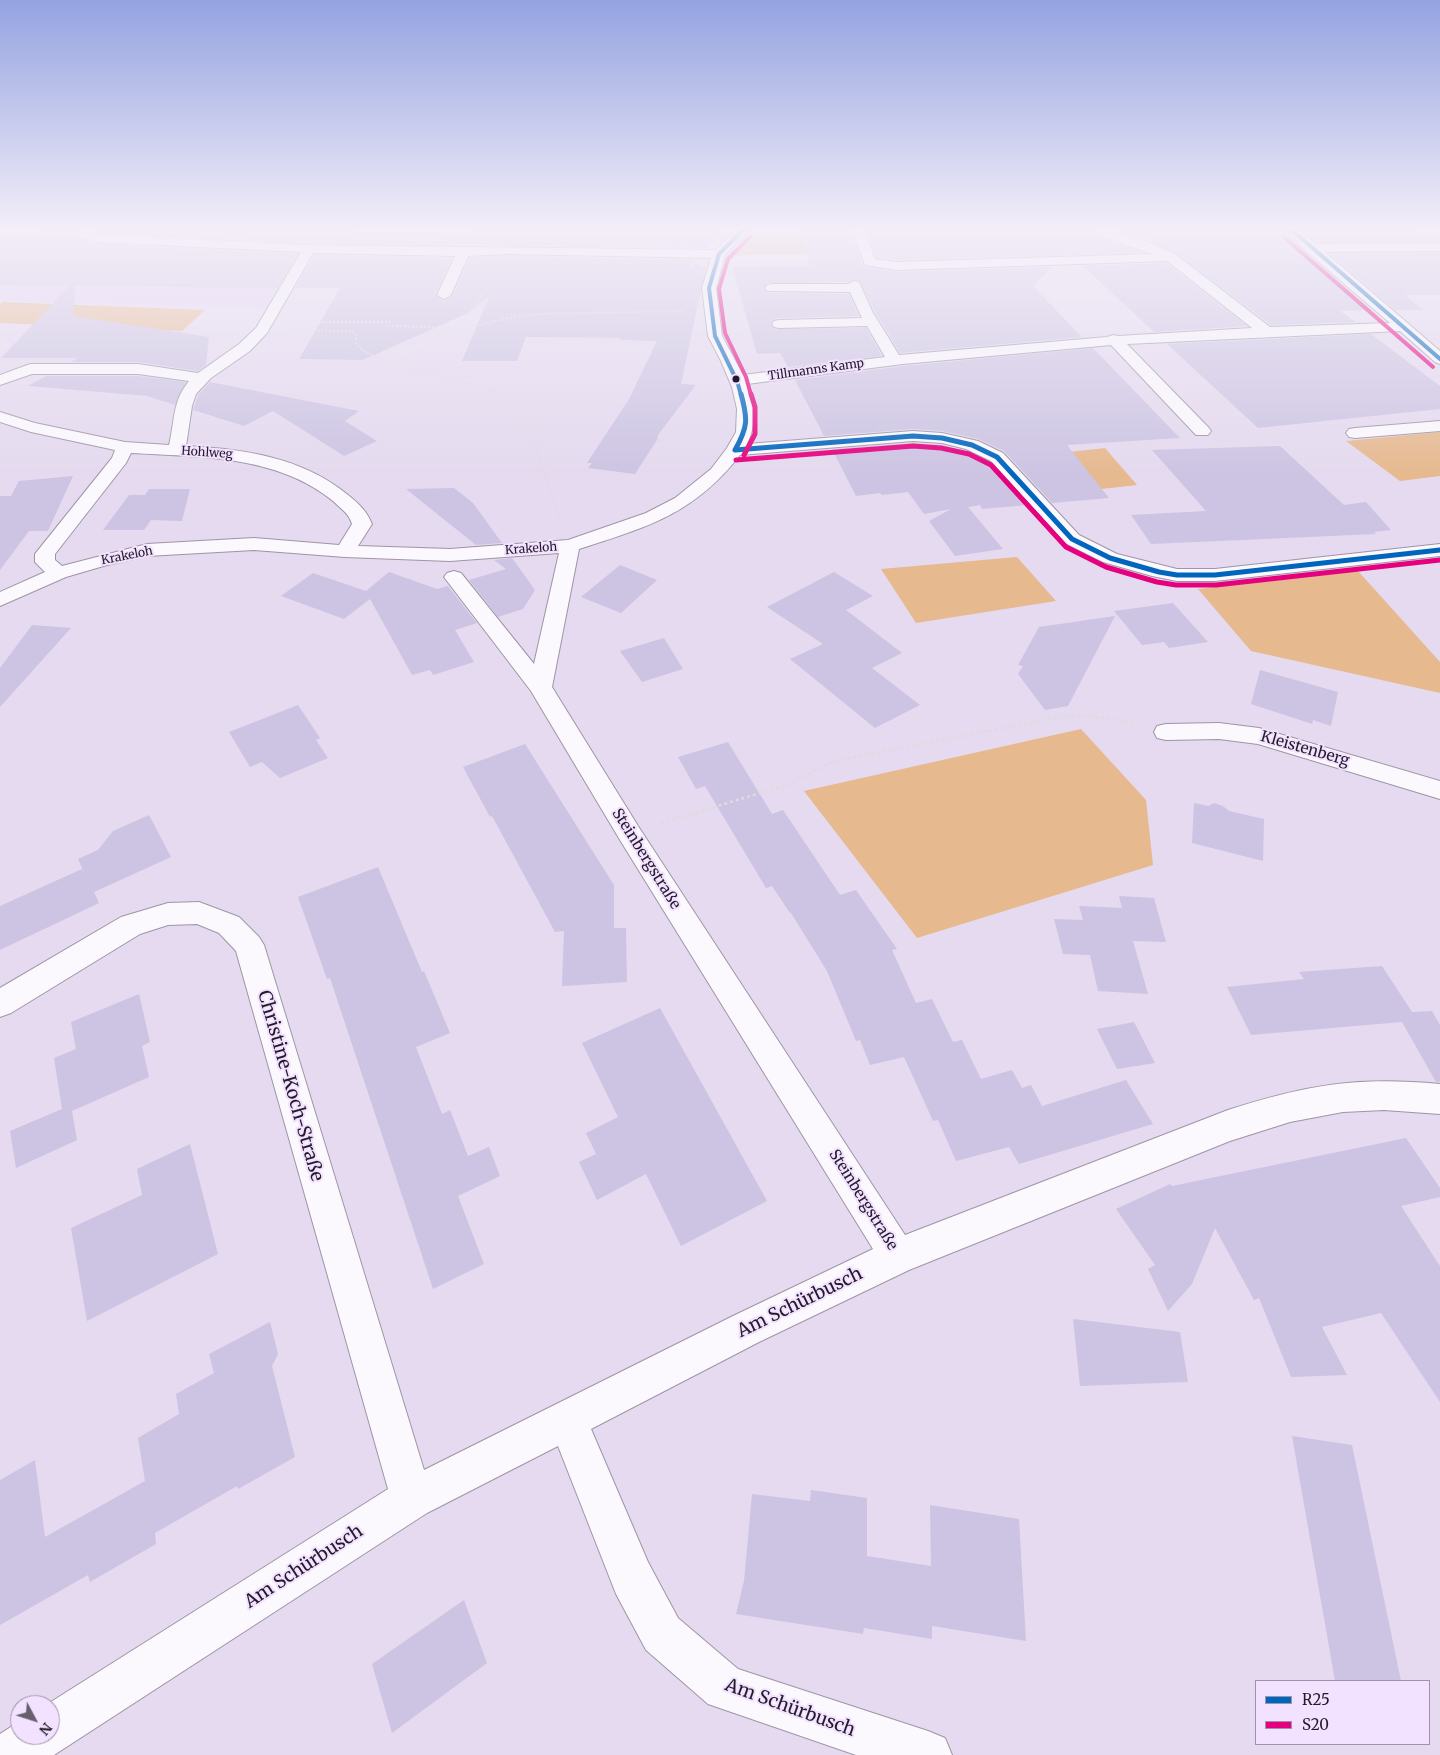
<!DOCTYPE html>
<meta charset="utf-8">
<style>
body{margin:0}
#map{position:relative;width:1440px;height:1755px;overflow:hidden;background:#e5daef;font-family:Merriweather,serif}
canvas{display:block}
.legend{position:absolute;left:1255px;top:1680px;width:175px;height:65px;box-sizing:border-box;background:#f2e1ff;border:1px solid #9f92a9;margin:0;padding:6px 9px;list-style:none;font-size:15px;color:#231b29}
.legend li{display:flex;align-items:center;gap:10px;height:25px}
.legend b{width:25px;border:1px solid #9f92a9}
.north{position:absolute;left:10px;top:1695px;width:50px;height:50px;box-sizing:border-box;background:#f2e1ff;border:1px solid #9f92a9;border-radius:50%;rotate:130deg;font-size:14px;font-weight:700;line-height:20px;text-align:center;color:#231b29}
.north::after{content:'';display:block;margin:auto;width:18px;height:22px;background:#675e6e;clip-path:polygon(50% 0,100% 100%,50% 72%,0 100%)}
</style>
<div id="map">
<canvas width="1440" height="1755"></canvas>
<ul class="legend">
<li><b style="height:6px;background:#0065bd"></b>R25</li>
<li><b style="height:6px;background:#e5007d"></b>S20</li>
</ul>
<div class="north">N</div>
</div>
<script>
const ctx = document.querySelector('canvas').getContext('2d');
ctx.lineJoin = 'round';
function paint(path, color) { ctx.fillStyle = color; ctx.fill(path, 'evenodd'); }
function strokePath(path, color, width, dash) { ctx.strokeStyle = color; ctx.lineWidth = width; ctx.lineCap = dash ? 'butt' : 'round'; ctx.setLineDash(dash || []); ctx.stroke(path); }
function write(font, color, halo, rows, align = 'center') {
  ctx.font = font + ' Merriweather,serif'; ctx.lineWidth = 4; ctx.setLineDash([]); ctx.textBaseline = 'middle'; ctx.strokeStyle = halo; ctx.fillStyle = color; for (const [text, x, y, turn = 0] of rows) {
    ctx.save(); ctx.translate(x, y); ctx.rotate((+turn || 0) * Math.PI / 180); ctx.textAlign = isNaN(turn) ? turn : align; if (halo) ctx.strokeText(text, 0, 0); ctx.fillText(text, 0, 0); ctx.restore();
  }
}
const built = new Path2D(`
 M12 243 308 253 271 309 0 300V251Z`);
const green = new Path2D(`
 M757 235H850L857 253 736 255Z
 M3 302 205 310 182 331 0 323V304Z
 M1440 432V476L1400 481 1346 441Z
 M1105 448 1137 485 1048 495 1015 458Z
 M1017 557 1056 601 916 623 881 569Z
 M1358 571 1440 662V693L1251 651 1198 589Z
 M1081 729 1146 800 1153 865 917 938 804 791Z`);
const building = new Path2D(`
 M40 230H78L75 234 77 239 96 244 298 254 278 288 75 286 73 316 209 337 206 365 198 371 138 362H71L77 358H1L69 286 0 285V233L35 234Z
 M94 230H359L351 239 440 241 446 232H468L470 230H725L707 248 309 243 96 232H93Z
 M800 230H850L863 266 897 272 1052 267 1033 286 1082 337 900 353 874 310 859 280 853 279 848 282 767 283 763 289 767 293 849 294 859 316 779 318 774 319 770 323 774 329 866 328 882 356 788 367 780 353 757 354 732 267 810 266Z
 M866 230H1088L1091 235 1142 252 1071 255 1067 251 1063 255 897 260 876 257Z
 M1115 230H1284L1305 252 1372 310 1340 311 1356 322 1271 325 1176 253 1149 240Z
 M1302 230H1414L1418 233 1440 232V241L1317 242Z
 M1440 253V295H1405L1423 310H1395L1330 254Z
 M314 255 452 258 435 294 443 301 453 296 469 258 507 256 696 260 689 267H692L694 263 706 267 681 384 696 385 658 435 657 440 635 474 588 468 592 463H587L629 399 657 341 620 340V338L526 337 517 361H462L489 297 468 313 363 360 299 359 340 288H295Z
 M1166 263 1247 326 1154 332 1083 266Z
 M1371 334 1440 386V409L1258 428 1167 344Z
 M1093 348 1180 438 1067 445 1109 498 1052 503 1004 451 978 439 942 431 913 429 824 436 795 380 903 366Z
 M46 376H138L186 382 175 405 147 396 28 386Z
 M210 382 359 411 345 421 377 441 344 456 273 411 244 426 193 410 198 395Z
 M913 443 942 445 965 451 990 463 1028 505 982 509 980 505 968 507 1003 549 955 556 929 521 951 509 924 514 908 492 882 495 880 493 856 496 832 449Z
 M1280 446 1344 505 1366 502 1391 530 1374 532 1376 534 1151 544 1131 515 1206 511 1152 450Z
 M73 476 48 531H29L0 570V496H11L19 481Z
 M454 488 473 503 502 543 476 545 406 489Z
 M149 489H190L182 521 151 520 144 530H103L129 495H145Z
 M512 558 535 590 523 609 498 617 469 580 506 569 494 560Z
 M620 565 657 580 621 613 581 597Z
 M389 572 437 589 448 586 477 623 455 630 474 662 433 675 430 670 412 675 370 599 344 619 281 596 313 573 366 591Z
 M834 572 873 596 846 610 902 653 872 668 920 705 875 728 790 659 823 644 767 607Z
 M1173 603 1208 642 1169 648 1164 642 1142 645 1114 611Z
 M1115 616 1068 706 1045 710 1018 674 1023 666 1018 665 1039 627Z
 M32 625 71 628 0 707V668Z
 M664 638 683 669 642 682 620 651Z
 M1260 670 1338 692 1331 726 1313 720 1312 724 1251 704Z
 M298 705 320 738 316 740 328 758 280 778 262 762 250 767 229 732Z
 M728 742 772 814 783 810 840 895 856 890 897 949 892 950 916 1003 932 999 953 1042 962 1040 981 1079 1012 1070 1022 1088 1031 1085 1042 1106 1126 1080 1153 1124 1019 1164 1009 1147 956 1161 938 1120 933 1121 904 1057 870 1065 860 1040 856 1041 827 971 791 913H790L772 886 766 888 705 786 696 789 678 757Z
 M525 744 614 885V928H626L627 982 562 986 564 931 555 932 492 816 490 817 463 767Z
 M1194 803 1208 806 1214 803 1223 806 1229 811 1264 819 1263 861 1192 843Z
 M149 815 171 857 94 892 99 903 0 950V906L82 869 85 875 78 859 98 850 113 831Z
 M378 867 422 972 424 971 450 1033 416 1047 442 1114 450 1110 468 1156 489 1147 500 1176 458 1196 484 1264 433 1289 330 978 327 979 298 897Z
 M1119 896 1154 898 1166 942 1133 941 1148 994 1098 991 1090 955 1063 954 1054 919 1083 920 1079 906 1122 908Z
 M1382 966 1412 1012 1432 1011 1440 1025V1082H1436L1402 1022 1251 1035 1227 987 1304 979 1299 972Z
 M139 994 150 1042 142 1046 149 1077 72 1111 77 1140 16 1168 10 1131 62 1109 54 1058 76 1049 71 1022Z
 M660 1008 767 1201 681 1246 646 1174 597 1200 579 1162 596 1154 586 1133 618 1117 582 1043Z
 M1134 1022 1155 1063 1117 1069 1097 1029Z
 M1406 1138 1440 1188V1197L1401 1206 1440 1266V1402L1381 1313 1322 1327 1347 1375 1291 1377 1259 1298 1254 1300 1215 1228 1192 1284 1168 1311 1148 1269 1155 1265 1116 1209 1170 1184 1172 1186Z
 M190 1144 218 1254 87 1321 71 1228 142 1195 137 1169Z
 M1073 1319 1180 1332 1188 1382 1080 1386Z
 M270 1322 278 1354 272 1366 295 1457 238 1489 237 1486 155 1533 156 1544 90 1582 88 1575 0 1625V1480L35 1460 45 1537 145 1481 138 1438 179 1414 176 1394 214 1373 209 1354Z
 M1292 1436 1352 1445 1401 1681H1335Z
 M811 1490 867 1498V1556L931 1566 930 1505 1019 1519 1026 1641 932 1626V1639L864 1628 863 1634 736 1614 744 1581 752 1494 810 1501Z
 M464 1600 487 1663 392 1733 372 1664Z`);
const pathFar1 = new Path2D(`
 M1214 256H1280
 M754 257 838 256
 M297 322H390L389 326 436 327 455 331 518 316 541 314 685 311
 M293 330 352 331 356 335V345L367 353 397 366 493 390 517 403 530 425 543 471 560 518
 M397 365 462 322 471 313 482 295H475`);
const path = new Path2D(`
 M661 823 790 784 830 763 849 758 1071 715 1114 719 1135 724`);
const minor = new Path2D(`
 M80 230H92L90 233 96 234 309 245 716 250 736 230H749L725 255 716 288 722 336 743 375 885 357 867 326 779 328 774 327 772 324 774 321 779 320 862 318 850 292 767 291 765 288 767 285 772 284H848L854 281 859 282 872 311 899 355 1107 337 1113 335 1118 336 1252 328 1167 261 897 270 865 265 852 230H864L875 259 897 262 1152 254 1092 233 1090 230H1109L1148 242 1175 254 1270 327 1390 323 1306 251 1286 230H1299L1316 244 1440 243V251L1325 252 1440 351V364L1435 362 1400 331 1127 344 1208 427 1211 431 1208 435H1196L1111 345 903 364 747 384C754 404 757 425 747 444L913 431 942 433 978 441 1003 453 1079 535 1117 554 1177 569H1215L1440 544V556L1215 581H1177L1152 576 1103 562 1065 543 991 461 966 449 942 443 913 441 740 455C694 514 648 527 579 549L552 687 638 826 905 1235 1228 1110C1305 1085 1358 1076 1440 1084V1114L1384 1110 1343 1112 1290 1122 1230 1141 909 1270 759 1342 591 1429 648 1562 678 1618 738 1669 928 1731 945 1738 952 1755H856L708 1704 646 1650 616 1594 558 1446 427 1513 54 1755H0V1734L20 1721V1735H50V1705H46L388 1489 236 951 219 933 197 924 168 925 140 934 11 1013 0 1017V988L121 917 168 903 199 902 239 917 259 937 264 945 424 1470 733 1316 873 1249 620 840 531 691 444 577 447 573 454 571 461 573 534 664 559 553 450 561 345 557 254 550 147 556 107 565 66 577 0 606V592L45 572 35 562V554L112 458 115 450 31 432 0 422V412L35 423 125 442 169 445C175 420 172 402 189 381L138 374H32L0 385V375L30 364H138L198 373 239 344 256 328 301 252 96 242 79 238 77 235ZM313 253 455 256 437 295 444 299 451 295 468 256 507 254 711 258 702 288 708 336 721 361 732 387 737 409 736 432 727 448 711 469 675 498 646 513 568 540 450 549 358 546 372 524C366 510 359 504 348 495 302 457 244 449 186 446L192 406 196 394 211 378 250 351 267 333ZM131 453C200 457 277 455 333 501 341 509 349 513 352 524L339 545 254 538 147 544 62 566 55 560V554L126 463Z
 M1440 421V431L1355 438 1349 437 1346 433 1349 429 1355 428Z
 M1219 723 1259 728 1440 781V799L1258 744 1219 739 1166 740 1157 738 1154 732 1157 726 1166 724Z`);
const bus1Far1 = new Path2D(`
 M1292 230 1440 359
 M741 395 737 381 715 336 709 288 719 254 743 230`);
const bus1 = new Path2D(`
 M735 450 913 436 942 438 972 445 997 457 1072 539 1110 558 1159 572 1177 575H1215L1440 550
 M735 450C748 427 748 419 741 394`);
const bus2Far1 = new Path2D(`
 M750 237 728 259 719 289 725 333 746 377 751 395
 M1285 238 1433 367`);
const bus2 = new Path2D(`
 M744 455 755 434V407L751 394
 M736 460 913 446 941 448 969 454 991 465 1066 547 1106 567 1157 582 1176 585H1216L1440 560`);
const markers = [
 [736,379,4.5,"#231b29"]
];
const farStreetnames = [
 ["Tillmanns Kamp",816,370,-8],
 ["Hohlweg",207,453,4],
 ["Krakeloh",531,549,-4],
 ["Krakeloh",127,556,-11]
];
const streetNames = [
 ["Kleistenberg",1305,749,16],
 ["Steinbergstraße",646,859,58],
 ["Steinbergstraße",863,1200,58]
];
const nearStreetnames = [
 ["Christine-Koch-Straße",290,1086,74],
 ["Am Schürbusch",800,1303,-26],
 ["Am Schürbusch",304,1567,-33],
 ["Am Schürbusch",790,1708,20]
];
paint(built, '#e3d1f2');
paint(green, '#e6b98f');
paint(building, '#ccc4e2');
strokePath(minor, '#9e95a5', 2);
strokePath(pathFar1, '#dedbe1', 2, [2, 2]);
strokePath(path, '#dedbe1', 2.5, [3, 3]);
paint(minor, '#fbf9fd');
strokePath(bus1Far1, '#0065bd', 4);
strokePath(bus1, '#0065bd', 5);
strokePath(bus2Far1, '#e5007d', 4);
strokePath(bus2, '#e5007d', 5);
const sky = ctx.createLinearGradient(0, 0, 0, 476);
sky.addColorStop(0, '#94a3e1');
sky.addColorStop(0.48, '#f3eef8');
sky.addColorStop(1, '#f3eef800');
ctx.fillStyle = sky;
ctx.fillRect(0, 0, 1440, 476);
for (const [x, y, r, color] of markers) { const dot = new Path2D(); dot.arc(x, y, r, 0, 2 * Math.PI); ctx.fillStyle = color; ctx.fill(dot); strokePath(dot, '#f2e1ff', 2); }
write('12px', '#231b29', '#f2e1ff', farStreetnames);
write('15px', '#231b29', '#f2e1ff', streetNames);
write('18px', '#231b29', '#f2e1ff', nearStreetnames);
</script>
